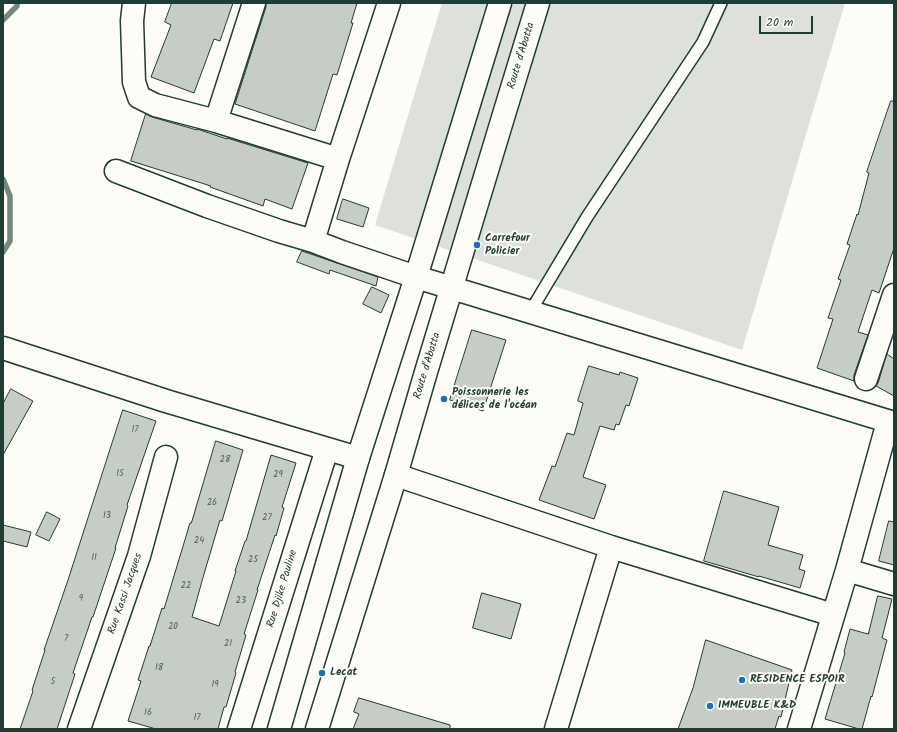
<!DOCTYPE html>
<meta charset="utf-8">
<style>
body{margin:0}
#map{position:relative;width:897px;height:732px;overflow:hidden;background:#fdfcf7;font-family:Kalam,sans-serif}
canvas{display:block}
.frame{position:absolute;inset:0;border:4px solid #1f3d34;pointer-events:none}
.scale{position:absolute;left:759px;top:16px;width:54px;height:18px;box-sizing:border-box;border:2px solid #1f3d34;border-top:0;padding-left:5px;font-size:12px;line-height:14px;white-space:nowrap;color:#1f3d34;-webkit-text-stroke:3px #fdfcf7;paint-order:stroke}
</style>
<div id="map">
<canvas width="897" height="732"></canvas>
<div class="frame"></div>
<div class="scale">20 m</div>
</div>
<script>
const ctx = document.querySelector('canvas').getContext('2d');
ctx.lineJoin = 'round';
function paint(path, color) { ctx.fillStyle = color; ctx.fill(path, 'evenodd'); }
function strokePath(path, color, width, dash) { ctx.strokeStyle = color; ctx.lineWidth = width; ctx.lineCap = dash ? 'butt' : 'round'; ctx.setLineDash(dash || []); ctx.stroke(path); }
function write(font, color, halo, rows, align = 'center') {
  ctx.font = font + ' Kalam,sans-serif'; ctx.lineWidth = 4; ctx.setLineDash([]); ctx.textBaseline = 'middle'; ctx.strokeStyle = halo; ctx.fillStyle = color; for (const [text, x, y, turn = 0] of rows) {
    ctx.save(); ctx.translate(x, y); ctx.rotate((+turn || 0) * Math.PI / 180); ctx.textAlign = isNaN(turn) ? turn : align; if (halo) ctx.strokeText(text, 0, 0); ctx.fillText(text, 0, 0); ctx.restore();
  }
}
const green = new Path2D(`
 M442 3H845L742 350 375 225Z`);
const stream = new Path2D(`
 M3 20 17 6V3
 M3 179 10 196V241L3 252`);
const building = new Path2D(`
 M172 3H233L220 41 214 39 194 93 151 77 171 25 165 22Z
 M266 3H357L351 23H353L337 75 333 74 315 131 235 104 266 7Z
 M891 101H894V248L879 293 872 290 858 332 868 335 854 375V381L817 368 833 319 828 318 841 280 838 279 850 245 847 244 857 214 858 215 869 173 867 172Z
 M146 114 152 117 197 130V129L227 139V138L308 163 292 209 265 199 263 206 210 187 211 186 131 161Z
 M343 199 369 208 363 227 337 219Z
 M302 251 378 277 376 286 330 270 329 274 297 262Z
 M372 287 389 295 381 313 363 304Z
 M472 330 506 340 483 411 450 400Z
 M887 354 894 359V396L876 386 878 383Z
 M589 366 619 375 620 372 638 378 629 406 626 405 619 425 616 424 614 430 600 426 583 477 606 485 594 519 539 500 552 466 555 467 567 433 574 435 583 403 578 401Z
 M11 389 33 401 3 455V404Z
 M123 410 156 421 127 505 128 506 115 548H116L93 617H92L73 673 75 674 57 729H20L33 691 32 690 45 650H44L68 580Z
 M216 441 243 450 222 521 220 520 204 574 192 617 219 626 236 571H235L245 541H246L271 455 296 463 282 507 284 508 276 536 275 535 257 590H258L244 634 246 635 235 672 236 673 226 707H224L218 729H156L128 721 141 681 138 680 149 646H150L162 608 164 609 190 523H191Z
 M724 491 779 507 768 545 803 555 799 569 805 571 800 588 759 576V577L704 561Z
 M47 512 60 519 49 541 36 535Z
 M889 521 894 522V565L879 561Z
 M3 525 31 532 27 547 3 541Z
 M482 593 521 604 511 639 473 628Z
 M878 596 892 599 882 638 887 640 872 697 871 696 862 729H859L825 719 845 653 844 652 850 629 868 634Z
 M706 640 792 670 781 717 779 716 775 729H678L693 688Z
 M359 698 450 725V729H353L359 714 354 712Z`);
const service = new Path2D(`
 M530 312 587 217 703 42 721 3`);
const minor = new Path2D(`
 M134 3 132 21 134 82 139 97 155 105 216 121 338 159
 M216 121 254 3
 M116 171 207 206 279 231 313 241 342 252 416 277 894 423
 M313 241 338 159 389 3
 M3 348 166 401 358 458
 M866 379 894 295
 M396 475 611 547 833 615
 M847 570 894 584
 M79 729 139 556 166 457
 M239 729 327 449
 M556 729 611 547
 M799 729 847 570 888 422`);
const tertiary = new Path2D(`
 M279 729 358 458 416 277 500 3
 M317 729 396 475 426 372 505 111 538 3`);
const markers = [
 [477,245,4,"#1f6fb2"],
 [444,399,4,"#1f6fb2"],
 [322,673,4,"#1f6fb2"],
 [742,680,4,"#1f6fb2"],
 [710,706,4,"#1f6fb2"]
];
const numberNames = [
 ["17",135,430],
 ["28",225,460],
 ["15",120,474],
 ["29",278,475],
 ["26",212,503],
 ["13",107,516],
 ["27",267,518],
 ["24",199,541],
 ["11",94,558],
 ["25",253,560],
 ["22",186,586],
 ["9",81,599],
 ["23",241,601],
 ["20",173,627],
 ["7",66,639],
 ["21",228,644],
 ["18",159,668],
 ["5",53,682],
 ["19",215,685],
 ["16",148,713],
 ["17",197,718]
];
const streetNames = [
 ["Route d'Abatta",522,56,-73],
 ["Route d'Abatta",428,366,-73],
 ["Rue Djike Pauline",283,589,-73],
 ["Rue Kassi Jacques",126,594,-71]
];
const poiNames = [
 ["Carrefour",485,239],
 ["Policier",485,252],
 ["Poissonnerie les",452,393],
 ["délices de l'océan",452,406],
 ["Lecat",330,673],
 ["RESIDENCE ESPOIR",750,680],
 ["IMMEUBLE K&D",718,706]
];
paint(green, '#dde0db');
strokePath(stream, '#75877f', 5.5);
paint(building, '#c6cdc7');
strokePath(building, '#1f3d34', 1);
strokePath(service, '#1f3d34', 14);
strokePath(minor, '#1f3d34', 25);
strokePath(tertiary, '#1f3d34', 25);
strokePath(service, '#fdfcf7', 11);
strokePath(minor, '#fdfcf7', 22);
strokePath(tertiary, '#fdfcf7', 22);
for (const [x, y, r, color] of markers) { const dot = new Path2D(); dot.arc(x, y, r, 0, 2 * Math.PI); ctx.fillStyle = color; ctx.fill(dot); strokePath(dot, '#fdfcf7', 1.5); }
write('9px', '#496159', null, numberNames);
write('11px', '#1f3d34', '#fdfcf7', streetNames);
write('bold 11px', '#1f3d34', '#fdfcf7', poiNames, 'left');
</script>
